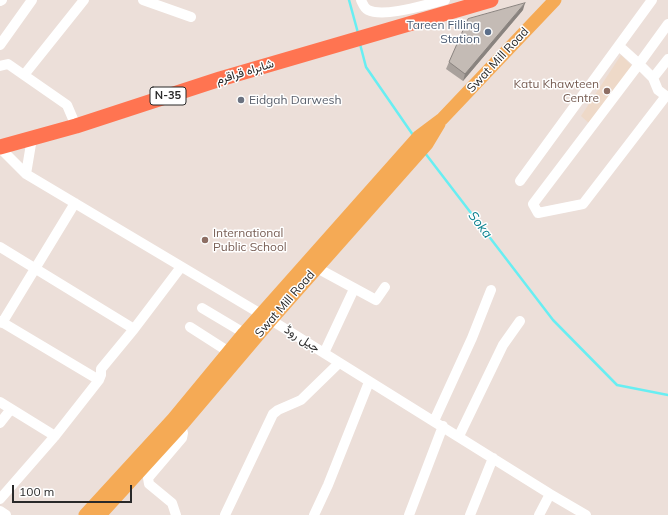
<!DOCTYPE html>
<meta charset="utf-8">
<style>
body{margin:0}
#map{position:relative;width:668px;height:515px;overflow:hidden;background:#ecdfd9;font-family:Mulish,sans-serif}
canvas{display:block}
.scale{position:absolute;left:12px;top:485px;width:120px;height:18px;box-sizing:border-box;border:2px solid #292929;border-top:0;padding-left:5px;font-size:12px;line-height:14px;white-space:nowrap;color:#292929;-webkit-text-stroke:3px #fff;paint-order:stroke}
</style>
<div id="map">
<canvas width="668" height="515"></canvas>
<div class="scale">100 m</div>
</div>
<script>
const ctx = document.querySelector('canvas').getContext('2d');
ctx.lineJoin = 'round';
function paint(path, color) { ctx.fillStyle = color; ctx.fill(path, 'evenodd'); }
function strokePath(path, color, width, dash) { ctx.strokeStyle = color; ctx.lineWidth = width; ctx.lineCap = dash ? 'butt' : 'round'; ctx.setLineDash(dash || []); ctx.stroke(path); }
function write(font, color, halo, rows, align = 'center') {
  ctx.font = font + ' Mulish,Vazirmatn,sans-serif'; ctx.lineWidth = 3; ctx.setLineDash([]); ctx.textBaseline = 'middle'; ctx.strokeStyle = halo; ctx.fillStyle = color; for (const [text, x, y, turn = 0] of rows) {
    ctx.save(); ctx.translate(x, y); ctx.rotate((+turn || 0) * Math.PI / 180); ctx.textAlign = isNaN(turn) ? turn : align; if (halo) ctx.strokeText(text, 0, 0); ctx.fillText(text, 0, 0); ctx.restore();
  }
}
const education = new Path2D(`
 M621 55 633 67 592 126 581 116Z`);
const stream = new Path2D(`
 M349 0 358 33
 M360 44 366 67 413 135
 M425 153 553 320 617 385 668 395`);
const minor = new Path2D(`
 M143 0 191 17
 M361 0C363 4 364 8 368 10 384 18 428 4 445 0
 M0 1 2 0
 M0 45 32 0
 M619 46 639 64 533 204 538 213 583 204 666 96 658 90 653 78 639 64 668 24
 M0 66 8 64 67 105 76 126
 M24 75 84 0
 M653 78 668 59
 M0 148 26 174 271 320 550 494 586 515
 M26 174 32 138
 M520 181 652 0
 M0 247 134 329
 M317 268 376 300 385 287
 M202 308 244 333
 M0 321 99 380
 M2 323 75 203
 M190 327 229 352
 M324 353 354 289
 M0 402 55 436
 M434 421 472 338 491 290
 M0 423 11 409
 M459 436 503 345 520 321
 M0 499 55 436 99 380 101 375V369L134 329 181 267
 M0 511 6 515
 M176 515 172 503 149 484 148 478 182 438 183 433 181 426
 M225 515 273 414 278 410 301 400 339 363
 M314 515 328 485 369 382
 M409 515 443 426
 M470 515 493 458
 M539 515 550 494`);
const major = new Path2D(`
 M85 515 173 419 244 333 418 137 442 119 555 0
 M100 515 181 426 271 320 427 144 439 124`);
const highway = new Path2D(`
 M0 147 76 126 220 79 491 0`);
const wall = new Path2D(`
 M523 10 463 81 446 69 449 62Z`);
const shadedWall = new Path2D(`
 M525 3 523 10 463 81 465 74Z`);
const building = new Path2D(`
 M525 3 465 74 449 62 468 19Z`);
const markers = [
 [488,32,4,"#5c6f8a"],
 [607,91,4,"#8d6e63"],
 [241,100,4,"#6b7280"],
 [205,240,4,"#8d6e63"]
];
const shields = [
 [168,96,36]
];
const shieldNames = [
 ["N-35",168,96]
];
const serviceNames = [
 ["Tareen Filling",480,25],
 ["Station",480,39]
];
const streetNames = [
 ["Swat Mill Road",498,60,-47],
 ["شاہراہ قراقرم",245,72,-17],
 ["Swat Mill Road",285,304,-49],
 ["جیل روڈ",302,339,32]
];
const educationNames = [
 ["Katu Khawteen",599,84],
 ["Centre",599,98],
 ["International",213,233,"left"],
 ["Public School",213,247,"left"]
];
const worshipNames = [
 ["Eidgah Darwesh",249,100]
];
const waterNames = [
 ["Soka",480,225,52]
];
paint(education, '#eed9c8');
strokePath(stream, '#68eef2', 2.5);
strokePath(minor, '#fff', 10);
strokePath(major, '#f5aa55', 13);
strokePath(highway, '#ff7451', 15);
paint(wall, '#a9a19c');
paint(shadedWall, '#89837f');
paint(building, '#c4bbb5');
strokePath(building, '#89837f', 1);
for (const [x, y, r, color] of markers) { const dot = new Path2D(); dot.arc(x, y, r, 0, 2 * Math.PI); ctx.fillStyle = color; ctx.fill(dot); strokePath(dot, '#fff', 1.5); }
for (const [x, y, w] of shields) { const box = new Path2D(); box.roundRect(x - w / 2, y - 9, w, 18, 3); ctx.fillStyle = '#fff'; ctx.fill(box); strokePath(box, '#292929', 1); }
write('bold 11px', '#292929', null, shieldNames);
write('12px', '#4e5e75', '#fff', serviceNames, 'right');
write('12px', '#292929', '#fff', streetNames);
write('12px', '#785e54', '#fff', educationNames, 'right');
write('12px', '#5b616d', '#fff', worshipNames, 'left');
write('italic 13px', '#0a808e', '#fff', waterNames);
</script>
